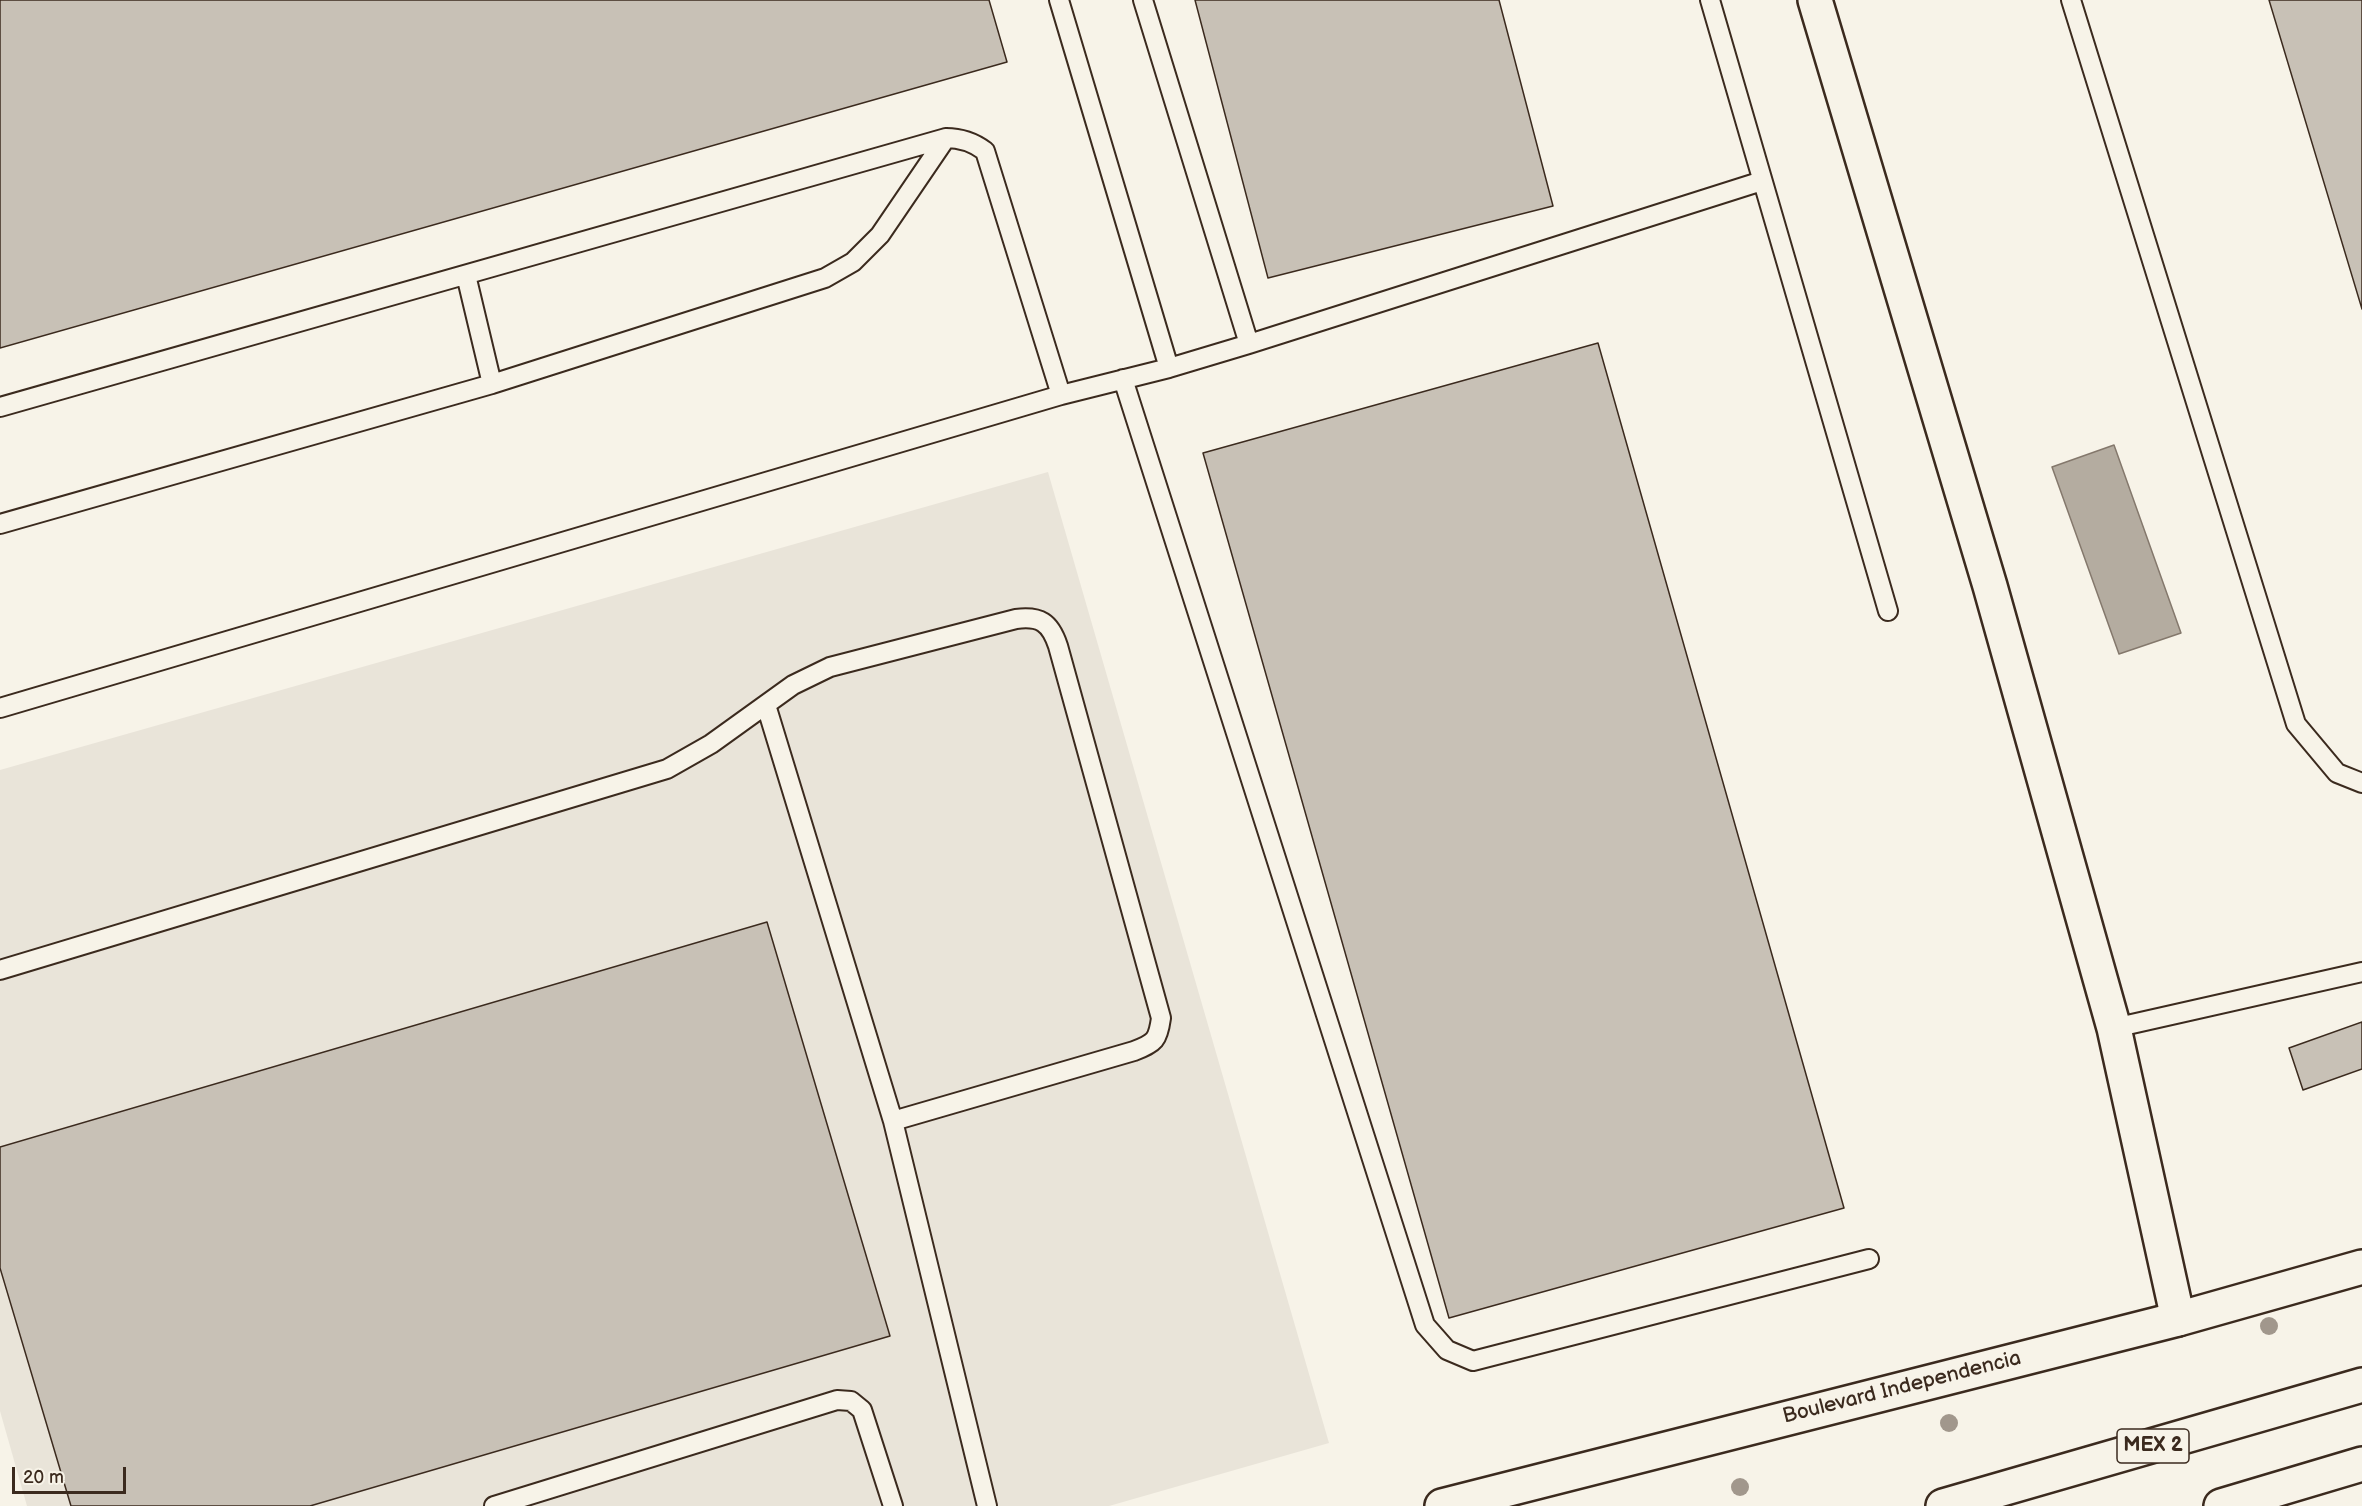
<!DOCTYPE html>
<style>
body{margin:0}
#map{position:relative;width:2362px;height:1506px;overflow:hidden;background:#f7f3e8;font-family:"Balsamiq Sans",sans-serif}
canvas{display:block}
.scale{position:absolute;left:12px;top:1467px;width:114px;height:27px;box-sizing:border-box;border:3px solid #3b2a1e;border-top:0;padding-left:8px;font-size:18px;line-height:21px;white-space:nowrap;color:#3b2a1e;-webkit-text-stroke:4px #f7f3e8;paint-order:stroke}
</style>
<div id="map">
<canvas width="2362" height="1506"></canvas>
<div class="scale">20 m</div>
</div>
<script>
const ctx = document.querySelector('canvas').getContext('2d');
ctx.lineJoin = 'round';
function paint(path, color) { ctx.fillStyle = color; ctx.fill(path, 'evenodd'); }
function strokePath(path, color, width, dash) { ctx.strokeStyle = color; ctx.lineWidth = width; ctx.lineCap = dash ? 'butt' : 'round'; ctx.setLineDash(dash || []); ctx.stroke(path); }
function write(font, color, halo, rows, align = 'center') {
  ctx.font = font + ' "Balsamiq Sans",sans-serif'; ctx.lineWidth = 4.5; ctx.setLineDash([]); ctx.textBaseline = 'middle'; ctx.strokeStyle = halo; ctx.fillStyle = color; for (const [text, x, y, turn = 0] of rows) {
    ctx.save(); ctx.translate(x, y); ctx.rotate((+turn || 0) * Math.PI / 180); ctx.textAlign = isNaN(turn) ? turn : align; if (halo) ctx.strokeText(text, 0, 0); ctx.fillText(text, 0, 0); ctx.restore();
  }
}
const built = new Path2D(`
 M1048 472 1329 1443 1109 1506H27L0 1411V770Z`);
const water = new Path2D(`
 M2114 445 2181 633 2119 654 2052 467Z`);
const building = new Path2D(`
 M0 0H989L1007 62 0 348Z
 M1195 0H1499L1553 206 1268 278Z
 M2269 0H2362V309Z
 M1598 343 1844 1208 1449 1318 1203 453Z
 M767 922 890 1336 310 1506H71L0 1268V1147Z
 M2362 1022V1069L2303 1090 2289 1048Z`);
const lane = new Path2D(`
 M1059 0 1169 368
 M1143 0 1249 344
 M1710 0 1888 611
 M2071 0 2296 724 2337 773 2362 783
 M466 275 492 384
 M1123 379 1425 1325 1447 1350 1473 1361 1869 1259
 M0 407 946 138C961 138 973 142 985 151L1061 395
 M0 524 492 384 825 278 853 262 880 235 946 138
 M766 705 893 1121 987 1506
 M0 708 1061 395 1169 368 1249 344 1762 181
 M0 970 667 769 711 744 793 685 830 667 1016 619C1040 616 1050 622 1058 646L1161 1018C1158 1040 1155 1043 1134 1051L893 1121
 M2114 1028 2362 972
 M494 1506 837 1400 851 1401 862 1410 893 1506`);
const street = new Path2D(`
 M1815 0 1990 586 2114 1028 2178 1319`);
const secondary = new Path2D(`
 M1442 1506 2178 1319 2362 1267`);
const highway = new Path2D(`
 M1943 1506 2362 1385
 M2221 1506 2362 1464`);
const trees = [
 [2269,1326],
 [1949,1423],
 [1740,1487]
];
const shields = [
 [2153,1446,72]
];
const shieldNames = [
 ["MEX 2",2153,1446]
];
const streetNames = [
 ["Boulevard Independencia",1902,1388,-14]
];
paint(built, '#e9e4d9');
paint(water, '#b4aca0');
strokePath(water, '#84786c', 1.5);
paint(building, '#c8c1b6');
strokePath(building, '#3b2a1e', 1.5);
strokePath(lane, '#3b2a1e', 22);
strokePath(street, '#3b2a1e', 38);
strokePath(secondary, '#3b2a1e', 38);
strokePath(highway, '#3b2a1e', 38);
strokePath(lane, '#f7f3e8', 18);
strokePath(street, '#f7f3e8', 33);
strokePath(secondary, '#f7f3e8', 33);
strokePath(highway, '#f7f3e8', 33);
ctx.fillStyle = '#a1978c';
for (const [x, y] of trees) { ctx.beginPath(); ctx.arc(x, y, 9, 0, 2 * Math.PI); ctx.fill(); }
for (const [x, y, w] of shields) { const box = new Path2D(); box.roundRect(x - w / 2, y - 17, w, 34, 4.5); ctx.fillStyle = '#f7f3e8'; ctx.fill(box); strokePath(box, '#3b2a1e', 1.5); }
write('bold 20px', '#3b2a1e', null, shieldNames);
write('21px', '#3b2a1e', '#f7f3e8', streetNames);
</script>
